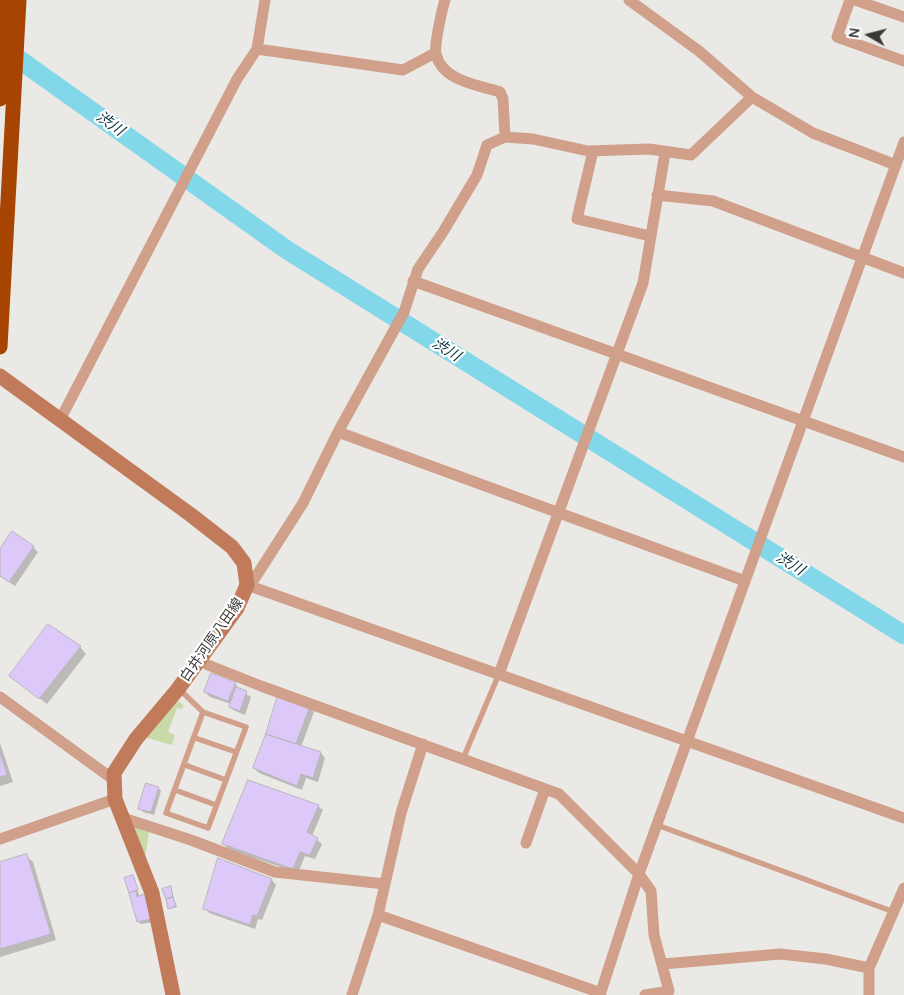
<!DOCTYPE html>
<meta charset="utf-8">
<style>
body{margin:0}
#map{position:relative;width:904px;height:995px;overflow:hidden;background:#eae9e6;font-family:Manrope,sans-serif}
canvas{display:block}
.north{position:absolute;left:844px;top:10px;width:50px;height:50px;-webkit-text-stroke:4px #fff;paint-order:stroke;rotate:278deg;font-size:14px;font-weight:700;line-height:20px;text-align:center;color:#393937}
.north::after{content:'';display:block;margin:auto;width:18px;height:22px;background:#393937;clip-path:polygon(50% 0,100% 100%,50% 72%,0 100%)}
</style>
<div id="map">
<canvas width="904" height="995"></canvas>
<div class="north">N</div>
</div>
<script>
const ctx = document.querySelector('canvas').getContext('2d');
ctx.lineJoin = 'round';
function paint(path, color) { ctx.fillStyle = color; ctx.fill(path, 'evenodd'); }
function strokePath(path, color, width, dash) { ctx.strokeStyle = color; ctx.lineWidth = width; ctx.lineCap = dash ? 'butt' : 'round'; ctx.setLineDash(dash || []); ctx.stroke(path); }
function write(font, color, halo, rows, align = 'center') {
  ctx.font = font + ' Manrope,"Noto Sans JP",sans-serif'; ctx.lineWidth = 4.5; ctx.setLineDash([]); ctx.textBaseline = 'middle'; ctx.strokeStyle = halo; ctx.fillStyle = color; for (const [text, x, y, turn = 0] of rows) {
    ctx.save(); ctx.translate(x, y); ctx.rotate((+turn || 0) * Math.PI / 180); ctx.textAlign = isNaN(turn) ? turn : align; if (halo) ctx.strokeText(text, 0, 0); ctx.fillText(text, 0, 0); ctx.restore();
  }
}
const green = new Path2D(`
 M177 699 183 705V709L177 708 168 732 175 735 172 745 144 737Z
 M131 825 149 832 145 858Z`);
const shadow = new Path2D(`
 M33 547 38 552 15 586 0 576V551Z
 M80 647 86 654 47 704 10 676Z
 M235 683 239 689 251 697 245 715 235 711 230 707 231 704 210 697 205 692Z
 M310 707 314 712 301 747 321 753 325 758 318 782 306 778 302 790 259 773 254 768Z
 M0 743 13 782 0 786Z
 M158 788 161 791 154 815 143 812 140 809Z
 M318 806 323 810 312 836 322 844 315 859 305 856 298 873 228 849 224 844Z
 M26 856 33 862 56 940 0 957V864Z
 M219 860 272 880 276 885 262 920 258 919 255 929 209 913 205 908Z
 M132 876 140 897 144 895 147 898 154 922 141 924 138 921 126 879Z
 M170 888 177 907 170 909 169 908Z`);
const river = new Path2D(`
 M3 48 287 250 904 635`);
const building = new Path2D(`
 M12 531 34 546 9 582 0 576V549Z
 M48 624 81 646 39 699 9 676Z
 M211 673 236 682 228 701 204 692Z
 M236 687 247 691 240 711 229 707Z
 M278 695 310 706 296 744 266 734Z
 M266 734 321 752 313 778 301 774 297 786 253 768Z
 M0 752 7 775 0 777Z
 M248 780 319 805 307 832 318 838 310 855 300 852 293 869 222 844Z
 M146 783 159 787 151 812 138 809Z
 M27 854 51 934 0 949V862Z
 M218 858 272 879 257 916 253 915 250 925 203 909Z
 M133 875 138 890 129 893 124 878Z
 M171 886 173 897 166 899 162 889Z
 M136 891 137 897 144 894 152 919 137 922 129 893Z
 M173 897 176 906 168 909 166 899Z`);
const lane = new Path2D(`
 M179 689 203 712 246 727 208 828 166 813 203 712
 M195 738 236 752
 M462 761 499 674
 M185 765 226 780
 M175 790 216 805
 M657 825 894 912`);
const street = new Path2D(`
 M445 0C442 10 434 45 436 54 442 81 478 85 500 92L503 99 505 137
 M629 0 699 51 752 97 813 133 896 165
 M850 0 837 37 904 61
 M855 0 904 17
 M257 49 403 70 435 53
 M752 97 691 155 649 149 588 151 533 139 505 137 487 145 477 175 443 232 418 269 404 312 338 432 303 503 255 578 247 585 904 818
 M593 151 577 219 650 236
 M657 195 713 201 904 273
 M413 281 904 457
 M60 420 237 79 257 49 265 0
 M338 432 745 581
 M199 659 208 665 261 686 559 794 639 874 651 891 654 935 669 991 645 995
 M499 674 643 283 665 153
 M0 697 114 780
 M120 817 191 840 275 872 385 884
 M0 839 115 799
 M526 843 545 789
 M378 915 601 993
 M663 964 780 954 826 959 869 968
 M352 995 378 915 401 813 423 744
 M600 995 639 874 904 142
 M869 995V968L904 888`);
const secondary = new Path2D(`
 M0 376 191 515 232 547 244 563 247 585 237 608 178 689 136 739 114 773 115 799 152 893 173 995`);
const highway = new Path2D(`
 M0 99 5 0
 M0 347 19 0`);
const streetNames = [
 ["白井河原八田線",212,640,-55]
];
const waterNames = [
 ["渋川",110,124,35],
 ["渋川",446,350,32],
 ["渋川",790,564,32]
];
paint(green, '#c8daa7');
paint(shadow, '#0003');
strokePath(river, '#82d7e8', 19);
paint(building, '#dcc9f9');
strokePath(building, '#b7b6ba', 1);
strokePath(lane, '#d0a08a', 5.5);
strokePath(street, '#d0a08a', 11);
strokePath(secondary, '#c17b5a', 15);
strokePath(highway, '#a84401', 15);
write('14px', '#393937', '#fff', streetNames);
write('italic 15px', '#0c363d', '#fff', waterNames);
</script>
